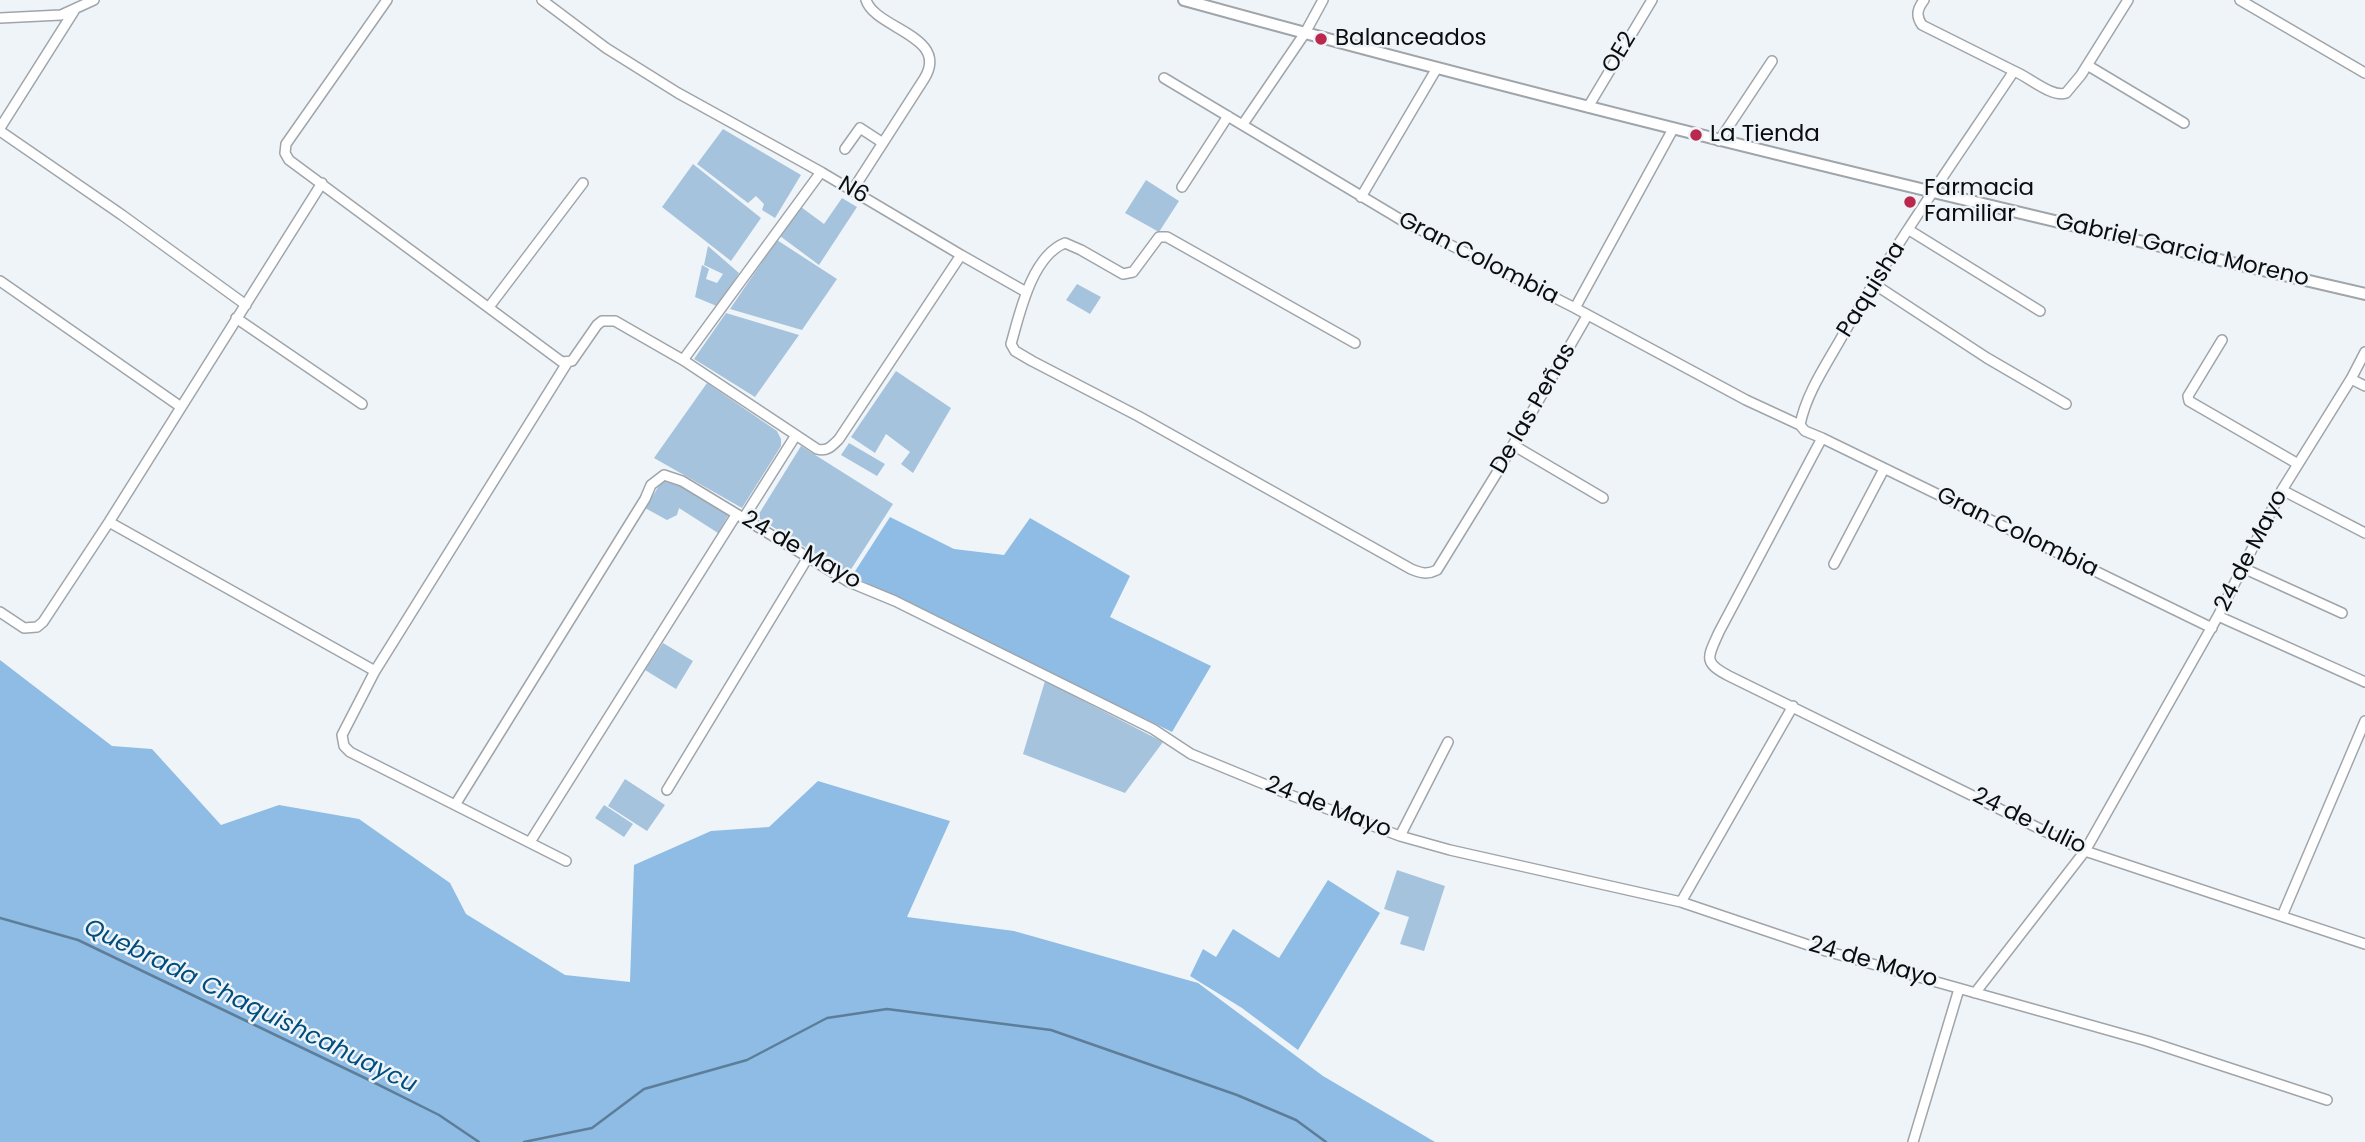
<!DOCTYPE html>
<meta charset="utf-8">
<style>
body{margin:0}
canvas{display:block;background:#eef4f8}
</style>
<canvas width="2365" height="1142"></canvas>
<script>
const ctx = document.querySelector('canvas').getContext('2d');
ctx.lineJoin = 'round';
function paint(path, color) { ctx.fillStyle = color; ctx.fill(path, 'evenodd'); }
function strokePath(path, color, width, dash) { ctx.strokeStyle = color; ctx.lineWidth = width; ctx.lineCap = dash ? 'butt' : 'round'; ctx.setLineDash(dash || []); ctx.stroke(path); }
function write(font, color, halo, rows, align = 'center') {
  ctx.font = font + ' Poppins,sans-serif'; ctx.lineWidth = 5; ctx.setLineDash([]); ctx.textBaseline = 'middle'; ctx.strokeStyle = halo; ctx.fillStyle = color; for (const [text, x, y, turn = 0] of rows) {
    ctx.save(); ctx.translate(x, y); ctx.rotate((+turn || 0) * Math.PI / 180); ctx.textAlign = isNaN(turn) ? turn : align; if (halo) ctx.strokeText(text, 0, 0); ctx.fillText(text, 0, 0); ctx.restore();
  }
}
const green = new Path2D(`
 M723 129 801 175 775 218 762 210 764 204 756 196 748 203 697 164Z
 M693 164 761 218 731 261 662 207Z
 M1146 180 1179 201 1159 232 1125 213Z
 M842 198 857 207 819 265 780 236 801 207 824 224Z
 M777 240 837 279 802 330 730 309Z
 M708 246 739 273 719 307 695 297 702 265 709 269 706 279 717 283 723 274 704 265Z
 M1077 284 1101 297 1090 314 1066 300Z
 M726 313 799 335 755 397 694 359Z
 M896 371 951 408 913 473 901 464 910 452 886 434 875 453 851 437Z
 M707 383 777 431 781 439V446L742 508 654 458Z
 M849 443 885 464 877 476 841 455Z
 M801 446 893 504 848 574 757 517Z
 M662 481 682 486 729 514 718 533 679 508 677 515 667 520 645 508Z
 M663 643 693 661 676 689 645 670Z
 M1045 681 1163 742 1125 793 1023 754Z
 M625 779 665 805 647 831 608 806Z
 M604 805 633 824 624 837 595 818Z
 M1397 870 1445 886 1424 951 1400 944 1409 917 1384 909Z`);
const forest = new Path2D(`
 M890 517 954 549 1004 555 1030 518 1130 576 1110 617 1211 666 1172 732 852 576Z
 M0 660 112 746 152 749 221 825 279 805 359 819 450 883 466 914 565 975 630 982 634 865 711 831 769 827 818 781 950 821 907 917 1014 931 1198 983 1323 1076 1435 1142H0Z
 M1328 880 1380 913 1298 1050 1242 1008 1190 976 1203 949 1216 957 1233 929 1279 958Z`);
const stream = new Path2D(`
 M0 918 78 940 367 1079 439 1115 479 1142
 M524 1142 592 1128 644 1089 747 1060 827 1018 887 1009 1051 1030 1237 1095 1296 1120 1326 1142`);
const minor = new Path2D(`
 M387 0 286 144 285 153 289 160 562 362 572 361 597 325 602 321H615L683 360 817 449C827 452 832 446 839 439L961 255 821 172 678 93 606 48 542 0
 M1924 0C1918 8 1915 15 1922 25L2014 71
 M2128 0 2081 75 2066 93C2052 98 2029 77 2014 71 1956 158 1896 243 1844 333 1828 362 1806 393 1800 425L1805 431 1822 438 1719 632C1708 657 1702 662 1729 676L2085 851 2365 944
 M2240 0 2365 73
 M0 18 61 15 94 0
 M2087 65 2184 123
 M1164 78 1403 221 1575 308 1746 400 1800 425
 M1588 107 1652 0
 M1243 124 1305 33 1323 0
 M0 128 74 11
 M0 131 122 215 246 305
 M1719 141 1772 61
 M845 149 860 128 883 143
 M1182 187 1228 116
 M852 191 924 79C951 36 875 29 866 0
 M1361 197 1437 68
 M1909 230 2040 311
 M961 255 1026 292
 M0 281 181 407
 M1874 284 1987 358 2066 404
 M489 307 583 183
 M1575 308 1673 129
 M236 318 362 404
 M2222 340 2188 396 2189 401 2298 464
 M1355 343 1167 237H1159L1133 272 1123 274 1081 250 1065 243C1032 256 1020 312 1011 344L1015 351 1032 361 1138 416 1411 569C1421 573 1427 575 1437 570L1498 471 1587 316
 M683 360 821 172
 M2351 379 2365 386
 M1822 438 2212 628
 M1513 445 1603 498
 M2282 490 2365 533
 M743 519 796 435
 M109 522 375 671
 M1834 564 1884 469
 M2243 568 2342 613
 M0 612 24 628 37 627 43 622 109 522 322 183
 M2218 616 2365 682
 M667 790 807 559
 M455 805 645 499 651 485 664 475 682 481 849 582 895 601 1153 729 1191 754 1293 796 1400 836 1450 850 1681 902 1826 951 2147 1041 2327 1100
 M1400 836 1448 742
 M530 842 736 515
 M566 861 350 752 344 746 342 735 375 671 567 363
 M1681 902 1793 706
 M2282 916 2365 721
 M1975 993 2085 851 2218 616 2282 490 2351 379 2365 352
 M1913 1142 1959 989`);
const tertiary = new Path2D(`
 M1184 0C1575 108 1970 202 2365 294`);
const markers = [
 [1321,39,7,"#ba294d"],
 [1696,135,7,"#ba294d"],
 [1910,202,7,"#ba294d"]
];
const poiNames = [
 ["Balanceados",1335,39],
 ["La Tienda",1710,135],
 ["Farmacia",1924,189],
 ["Familiar",1924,215]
];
const streetNames = [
 ["OE2",1620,53,-59],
 ["N6",853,191,31],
 ["Gabriel Garcia Moreno",2182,251,13],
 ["Gran Colombia",1478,259,27],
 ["Paquisha",1872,290,-58],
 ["De las Peñas",1534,409,-60],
 ["Gran Colombia",2017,533,26],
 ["24 de Mayo",801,551,30],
 ["24 de Mayo",2252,551,-63],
 ["24 de Mayo",1328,808,21],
 ["24 de Julio",2029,822,26],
 ["24 de Mayo",1873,963,16]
];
const waterNames = [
 ["Quebrada Chaquishcahuaycu",250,1007,26]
];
paint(green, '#a6c3de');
paint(forest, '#8ebce4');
strokePath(stream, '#5d7d99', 2.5);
strokePath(minor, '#a0a5aa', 12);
strokePath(tertiary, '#a0a5aa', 14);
strokePath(minor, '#fff', 9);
strokePath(tertiary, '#fff', 10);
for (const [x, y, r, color] of markers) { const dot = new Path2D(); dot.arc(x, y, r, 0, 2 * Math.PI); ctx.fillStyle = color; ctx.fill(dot); strokePath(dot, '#eef4f8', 2.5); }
write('23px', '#0b0d0e', '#eef4f8', poiNames, 'left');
write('23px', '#0b0d0e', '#eef4f8', streetNames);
write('italic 24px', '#004d7e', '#eef4f8', waterNames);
</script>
